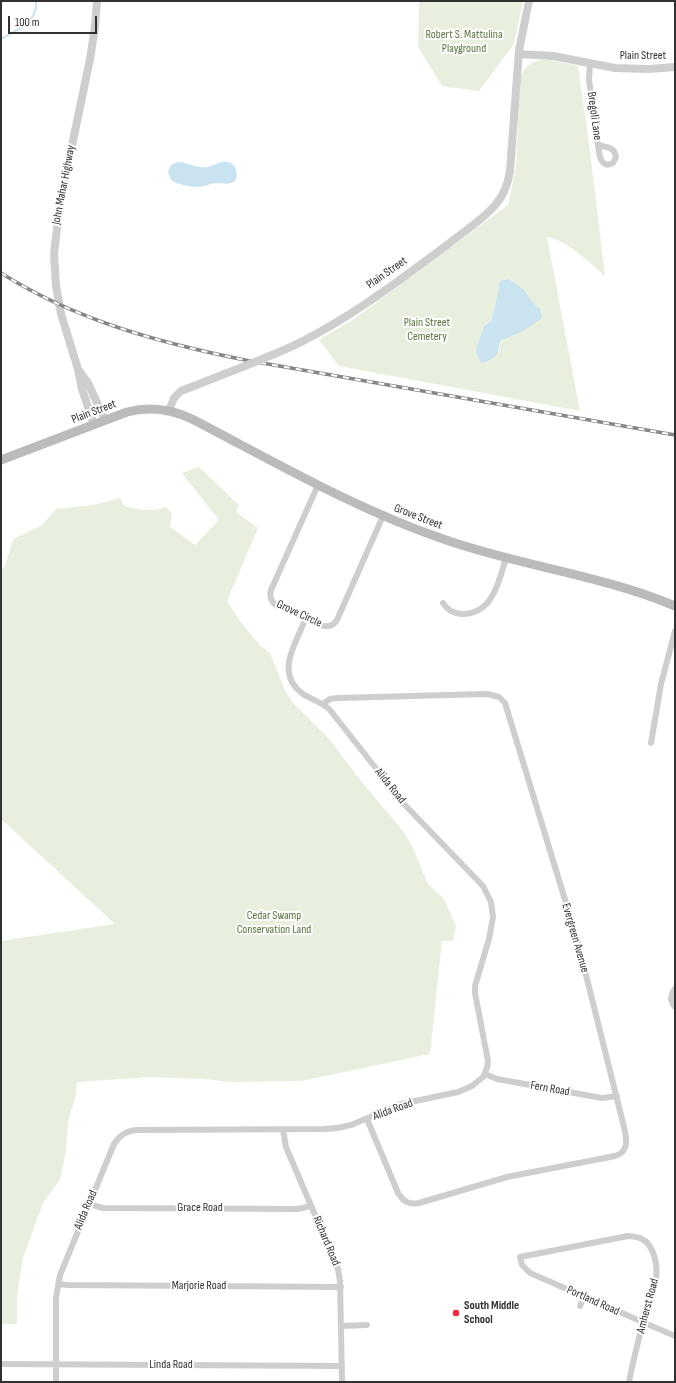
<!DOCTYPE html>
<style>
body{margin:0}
#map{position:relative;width:676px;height:1383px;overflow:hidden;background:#fff;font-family:"Sofia Sans Condensed",sans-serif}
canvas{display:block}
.frame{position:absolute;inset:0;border:2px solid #313131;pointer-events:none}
.scale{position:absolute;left:8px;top:16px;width:89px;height:18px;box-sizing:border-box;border:2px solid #313131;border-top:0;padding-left:5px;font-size:12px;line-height:14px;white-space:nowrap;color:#313131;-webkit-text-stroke:3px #fff;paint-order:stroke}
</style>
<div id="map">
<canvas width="676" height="1383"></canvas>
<div class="frame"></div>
<div class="scale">100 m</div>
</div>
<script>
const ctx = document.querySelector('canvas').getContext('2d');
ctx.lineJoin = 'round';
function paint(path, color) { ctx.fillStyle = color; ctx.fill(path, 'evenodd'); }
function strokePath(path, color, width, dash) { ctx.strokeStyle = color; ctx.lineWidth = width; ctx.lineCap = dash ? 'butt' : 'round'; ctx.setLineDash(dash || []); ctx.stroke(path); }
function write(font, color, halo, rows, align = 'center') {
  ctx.font = font + ' "Sofia Sans Condensed",sans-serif'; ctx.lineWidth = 4; ctx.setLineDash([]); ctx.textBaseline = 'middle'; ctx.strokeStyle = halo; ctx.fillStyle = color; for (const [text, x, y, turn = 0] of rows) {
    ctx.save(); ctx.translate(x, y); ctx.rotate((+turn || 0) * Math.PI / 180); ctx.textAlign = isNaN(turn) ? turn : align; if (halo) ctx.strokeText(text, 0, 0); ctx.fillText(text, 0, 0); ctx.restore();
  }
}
const green = new Path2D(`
 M419 1H523L514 44 479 91 442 86 418 47Z
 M540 60H549L578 66 589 143 605 276C590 263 567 240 547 237L580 411 339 366 319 340 354 319 508 205 516 167 520 79C524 68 528 63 540 60ZM509 279 523 289 537 307 540 308 505 339 500 341 499 352 481 338 484 326 491 321 498 294 499 284 502 280Z
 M199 467 239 505 236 512 258 528 227 601 240 621 260 645 270 653 285 691 294 704 330 740 357 776 403 831 412 846 428 884 444 899 456 926 453 941H442L430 1054 301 1081 231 1082 204 1079 150 1077 77 1082 76 1094 68 1122 66 1151 60 1180 43 1203 23 1258 17 1295V1324H1V941L115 924 1 819V569L5 566 13 539 41 526 56 509 93 505 120 498 124 506 141 510H156L166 507 172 514 170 527 195 545 219 520 182 473Z`);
const water = new Path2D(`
 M177 162C188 162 197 169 207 167 214 166 221 160 228 162 236 163 240 177 234 182 230 185 220 183 215 183 209 184 203 187 197 187 190 187 177 184 171 180L168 172 171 165Z
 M509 279 523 289 537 307 540 308 542 318 523 331 500 341C498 356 496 359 481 363L476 351 484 326 491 321 498 294 499 284 502 280Z`);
const stream = new Path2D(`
 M1 39C17 30 38 23 36 1`);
const minor = new Path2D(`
 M590 64 589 80 599 152C600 160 604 168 613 163L616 157 614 151 610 148 598 145
 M318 485 271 590C269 597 271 602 277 606L324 626C330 627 334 625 337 620L383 516
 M443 603C447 610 453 613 461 614 493 615 499 581 506 558
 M323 704 330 699 338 698 487 694 499 697 505 703 577 939 623 1123C626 1136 631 1151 615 1156L507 1177 419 1203C409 1205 404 1202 398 1193L367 1119
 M651 743 661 684 675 631
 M675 989C670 995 670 1001 675 1007
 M485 1074 497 1079 602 1098 617 1096
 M283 1130 286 1147 338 1269 340 1281 342 1382
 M89 1204 103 1208 298 1209 311 1206
 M58 1284 68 1285 341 1287
 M580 1306 584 1297
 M341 1326 367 1325
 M1 1364 342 1366
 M56 1382V1298L60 1275 114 1144C120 1135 126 1131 137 1130L324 1129 337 1128 351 1125 401 1104 458 1092 472 1086 483 1077 487 1068 488 1061 475 993V986L489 939 493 917 491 902 483 886 404 804 330 710C322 702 312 700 303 694 274 673 296 643 306 618
 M629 1382C632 1366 636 1350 640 1334 648 1308 667 1272 649 1245 644 1238 637 1236 628 1236L520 1257 522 1265 530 1273 675 1336`);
const tertiary = new Path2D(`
 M519 54 553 56 615 68 649 69 675 67
 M272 355C333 331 395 284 447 245 463 232 483 220 496 204 504 195 508 183 510 171L519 50 529 1
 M78 369 88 383 105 420
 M169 410 174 398 181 391 240 368
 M94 425 82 389 78 369 61 314 56 286 54 254 60 203 90 59 95 27 97 1`);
const secondary = new Path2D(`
 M1 460 127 412C150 406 171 409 192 419 275 462 357 510 446 540 521 566 601 575 675 606`);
const rail = new Path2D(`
 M1 273C75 320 160 343 245 360L675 435`);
const tertiaryBridge = new Path2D(`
 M240 368 272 355`);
const markers = [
 [456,1313,4,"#f62541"]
];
const parkNames = [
 ["Robert S. Mattulina",464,35],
 ["Playground",464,49],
 ["Plain Street",427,323],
 ["Cemetery",427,337],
 ["Cedar Swamp",274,916],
 ["Conservation Land",274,930]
];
const streetNames = [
 ["Plain Street",643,56],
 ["Bregoli Lane",594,116,82],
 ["John Mahar Highway",64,185,-79],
 ["Plain Street",387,273,-35],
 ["Plain Street",94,412,-21],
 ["Grove Street",418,517,21],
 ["Grove Circle",299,614,25],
 ["Alida Road",390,786,51],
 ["Evergreen Avenue",575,938,74],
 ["Fern Road",550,1089,10],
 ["Alida Road",393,1110,-20],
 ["Grace Road",200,1208],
 ["Alida Road",86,1210,-67],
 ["Richard Road",326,1241,67],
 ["Marjorie Road",199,1286],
 ["Portland Road",593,1301,24],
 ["Amherst Road",648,1306,-75],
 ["Linda Road",171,1365]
];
const poiNames = [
 ["South Middle",464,1306],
 ["School",464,1320]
];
paint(green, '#e8efde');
paint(water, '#c9e3f0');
strokePath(stream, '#c9e3f0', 2);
strokePath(minor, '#cecece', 6);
strokePath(tertiary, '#cecece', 8);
strokePath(secondary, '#bbb', 9);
strokePath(rail, '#868686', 3.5);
strokePath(rail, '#fff', 2, [6]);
strokePath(tertiaryBridge, '#cecece', 8);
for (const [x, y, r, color] of markers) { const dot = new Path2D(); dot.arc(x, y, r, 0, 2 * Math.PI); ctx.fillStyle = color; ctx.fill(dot); strokePath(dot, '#fff', 1.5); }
write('12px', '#577239', '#fff', parkNames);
write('12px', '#313131', '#fff', streetNames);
write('bold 12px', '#313131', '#fff', poiNames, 'left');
</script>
